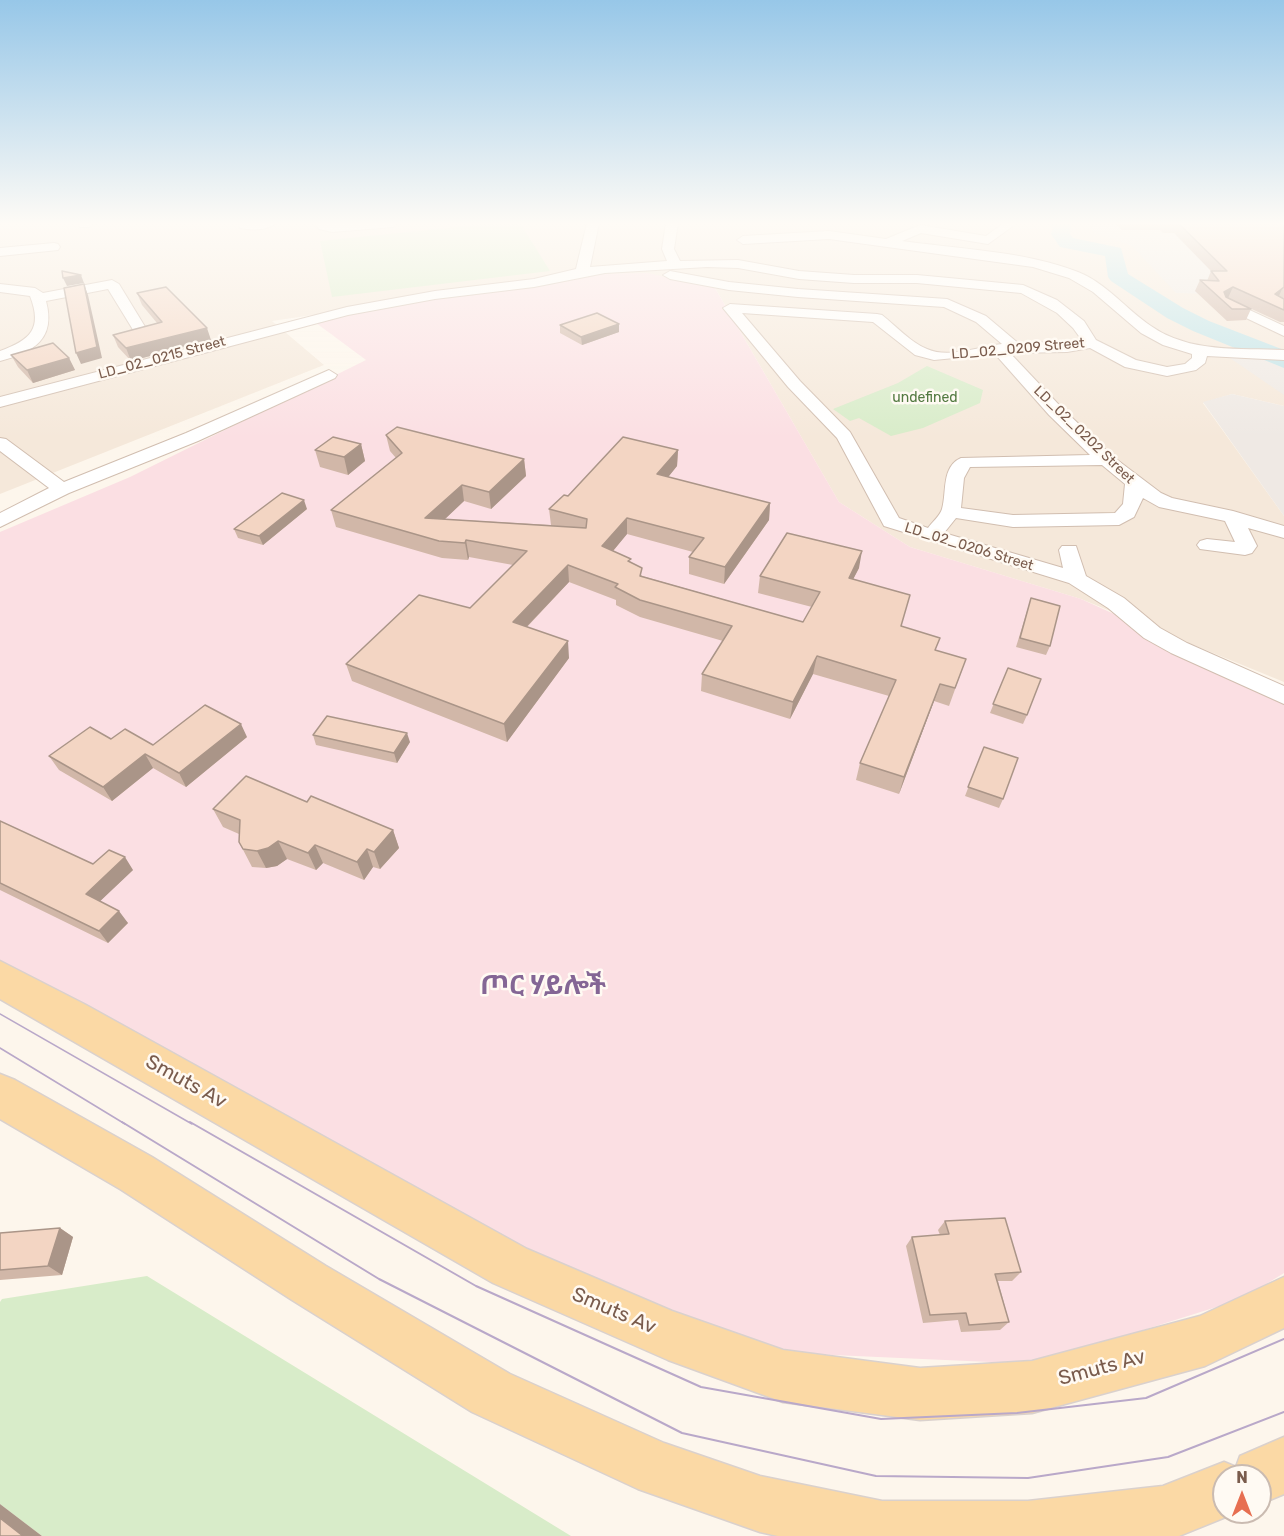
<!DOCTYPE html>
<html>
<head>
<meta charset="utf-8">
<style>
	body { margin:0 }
	#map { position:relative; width:1284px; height:1536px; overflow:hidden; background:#fdf6ec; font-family:Rubik,sans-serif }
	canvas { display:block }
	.north { position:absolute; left:1212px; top:1464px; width:60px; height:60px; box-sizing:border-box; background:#fffaf3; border:2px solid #cabbb1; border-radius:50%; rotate:0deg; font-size:16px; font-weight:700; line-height:24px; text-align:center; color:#7a5c4d }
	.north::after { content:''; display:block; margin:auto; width:21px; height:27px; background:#e76f51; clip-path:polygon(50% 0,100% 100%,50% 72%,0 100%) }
</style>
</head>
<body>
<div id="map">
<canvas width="1284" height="1536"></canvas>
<div class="north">N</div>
</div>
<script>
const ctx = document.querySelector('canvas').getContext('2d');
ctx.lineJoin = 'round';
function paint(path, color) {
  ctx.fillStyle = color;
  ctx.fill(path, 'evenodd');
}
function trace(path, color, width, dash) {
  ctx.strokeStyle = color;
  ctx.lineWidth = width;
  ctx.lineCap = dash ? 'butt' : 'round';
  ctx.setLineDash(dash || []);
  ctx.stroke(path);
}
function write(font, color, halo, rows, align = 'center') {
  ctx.font = font + ' Rubik,"Noto Sans Ethiopic",sans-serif';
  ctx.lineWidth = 5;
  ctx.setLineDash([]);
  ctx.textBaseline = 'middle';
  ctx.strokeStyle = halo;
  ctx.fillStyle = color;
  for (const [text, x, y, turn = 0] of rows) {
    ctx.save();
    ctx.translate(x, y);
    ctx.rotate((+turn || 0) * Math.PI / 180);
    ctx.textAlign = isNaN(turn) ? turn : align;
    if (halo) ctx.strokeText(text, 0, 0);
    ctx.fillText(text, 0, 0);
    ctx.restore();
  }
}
paint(new Path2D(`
	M0,223h1284v183l-52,-12 -29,9 81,113v166l-203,-83 -171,-52 -71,-45 -124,-214 -279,9 -164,24 52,44 -324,129z`), '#f5e8da');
paint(new Path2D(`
	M1087,223h197v73l-108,-3 -44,-47 -39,-14z
	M1221,352l63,3v40z
	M1232,394l52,12v110l-81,-114z`), '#efe9e4');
paint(new Path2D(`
	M647,273l68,15 124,214 71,45 171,52 203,92v582l-42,26 -207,65 -247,-11 -204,-74 -584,-312v-435l130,-55 236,-117 -54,-40 235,-45z`), '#fbdfe3');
paint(new Path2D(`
	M497,223h23l30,48 -218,26 -12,-56z
	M927,366l56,24 -3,13 -57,25 -32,8 -32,-18 -9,3 -17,-12 65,-26z
	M147,1276l424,260h-529l-42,-32v-202l2,-3z`), '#d8ecc9');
paint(new Path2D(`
	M1047,223h24l-1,11 3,4 48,10 7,26 55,34 26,13 75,29v18l-91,-37 -26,-13 -56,-37 -3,-4 -3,-21 -45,-9 -9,-13 2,-6z`), '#bfe3e8');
const minor = new Path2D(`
	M79,223h16l-6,4h-9z
	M239,223h37c-9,8 -25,7 -36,5z
	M315,223h84l-6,4 -61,5 -13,-3z
	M587,223h12l-9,44 77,-6 -5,-12 4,-26h12l-4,26 6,12 58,-1 61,11 55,4h63l106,10 34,15 27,21 12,19 40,20 31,7 18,-3 7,-6v-4l-29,-9 -22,-12 -48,-41 -24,-14 -36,-11 -204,-28 -86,5 -6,-4 6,-4 86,-5 57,8 34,-14 66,11 18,-13h13l-29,21 -67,-11 -19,8c56,8 123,10 176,31 28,11 48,37 73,54 38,27 89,22 133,24v10l-77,-4 -2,7 -9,7 -29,6 -42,-9 -35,-19 -23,4 -57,1 51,54 51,49 49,37 11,5 61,13 51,15v12l-36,-10 9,18 -5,7 -7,2 -45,-6 -3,-4 3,-4 7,-2 28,3 -10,-21 -66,-14 -16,-9 -9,19 -15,8 -106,2 -57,-9 -12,15 119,35 -4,-18 3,-4h14l10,30 38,22 36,30 27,15 97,43v18l-113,-51 -27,-15 -36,-30 -39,-25 -185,-57 -47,-88 -49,-51 -65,-79 7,-4 147,10 5,1c14,11 28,27 45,34 22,10 53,-3 75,-5l-26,-22 -32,-15 -146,-10 -69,-7 -59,-11 -7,-4 7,-4 59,11 69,7 149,10 39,17 32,27 49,-1 14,-3 -8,-11 -16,-15 -36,-20 -104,-10h-63l-55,-4 -61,-11 -31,-1 -102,6 -71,14 -99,12 -87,16 -348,92v-10l347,-90 88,-16 99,-12 42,-10zM742,313l131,9 42,33 19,5 61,-6 54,61 41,40 -129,3c-20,9 -14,34 -19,51 -2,7 -10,13 -14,19l-29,-10 -49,-86 -50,-51zM1102,465l23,19 -2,20 -8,9 -102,2 -52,-7 3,-30 6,-11z
	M54,243l4,1 2,3 -2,3 -58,6v-8z
	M112,280l7,4 28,46 -2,3h-10l-27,-44 -62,12c10,38 -12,51 -46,60v-10c30,-11 43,-22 30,-55l-30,-4v-8l35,4 8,5z
	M1228,300l56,26v10l-61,-29 -2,-3 2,-3z
	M329,370l8,5 -2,3 -137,63 -129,52 -69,34v-14l49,-25 -49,-37v-13l6,1 58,43 122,-49z`);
const primary = new Path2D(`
	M0,961l86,44 441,244 145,62 111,39 137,18 112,-7 168,-45 84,-39v51l-79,38 -173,47 -112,7 -137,-18 -115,-42 -175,-77 -493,-284z
	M0,1074l15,6 137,77 174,109 184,108 154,69 96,33 122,25h146l135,-15 61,-24 12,5 4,-11 44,-19v57l-24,10v-28h-36v36h14l-59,24h-401l-18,-4 -122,-43 -166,-77 -180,-112 -172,-111 -120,-70z`);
trace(minor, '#d1beb0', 2);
trace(primary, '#dad1cd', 3);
paint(minor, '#fff');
paint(primary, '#fbd9a5');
trace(new Path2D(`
	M0,1014l192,110
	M0,1048l125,76`), '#b9a8c9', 1.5);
trace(new Path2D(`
	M122,1122l257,157 303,154 194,43 152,2 140,-21 116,-45
	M190,1122l286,164 225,101 180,32 136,-6 129,-15 138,-59`), '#b9a8c9', 2);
paint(new Path2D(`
	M1115,223h169v99h-4l-48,-22 19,9 -5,11 -19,1 -32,-30 5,-11 7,1 4,-10 -37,-38h-11l-3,-3h-38z
	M137,293l74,47 -80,21 -13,-14 -5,-12 44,-12 -15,-18z
	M619,324v8l-37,13 -22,-12v-8z
	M11,355l58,3 6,12 -42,13 -15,-16z
	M386,435l138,24 2,17 -35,33 -27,-8 -19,18 106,6 -2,-16 19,-13 110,-46 -1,16 -9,11 102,26 -1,17 -45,64 -35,-10v-17l4,-5 -66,-18 -14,17 18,11 11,14 161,46 9,-15 -54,-14 2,-17 99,-8 -6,11 48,47 35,25 30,8 -17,47 -15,-5 -35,93 -43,-14 4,-17 29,-67 -76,-22 -23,45 -89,-28 1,-17 21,-33 -83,-24 -24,-12v-5l-47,-18 -42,45 42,31 -62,84 -155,-61 -6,-17 124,-56 43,-43 -44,-8 -1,3 -26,-2 -106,-31 -5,-17 65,-52 -6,-7z
	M361,444l4,17 -17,14 -28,-8 -5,-17z
	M307,509l-44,36 -25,-7 -4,-9z
	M1031,598l19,48 -4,9 -30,-8z
	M1008,668l19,47 -4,9 -33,-11z
	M313,735l97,7 -13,21 -81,-18z
	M247,737l-61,50 -33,-19 -41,33 -53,-31 -10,-14 62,-17 42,6z
	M984,747l19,52 -4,9 -34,-12z
	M307,802l86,28 6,18 -19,21 -7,-2 -9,13 -41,-17 -7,7 -29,-11 -10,7 -11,2 -14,-1 -13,-25v-8l-16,-7 -10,-18z
	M0,821l93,43 40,6 -33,31 28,22 -20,20 -108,-53z
	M945,1221l76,51 -9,9h-14l11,41 -9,8 -39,2 -3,-12 -35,3 -17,-77 6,-9 28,-2 -2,-5z
	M60,1228l13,9 -11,38 -62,5v-47z`), '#d1b7a8');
paint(new Path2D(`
	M81,275l3,8 -17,3 -4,-8z
	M84,284l4,11 14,63 -21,6 -5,-11z
	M1233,287l-5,11 -6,3 2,-9z
	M1283,287l-5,11 -8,7 5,-11z
	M619,324v8l-37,13 -1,-8z
	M207,328l4,12 -80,21 -5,-13z
	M69,358l6,12 -42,13 -6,-13z
	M361,444l4,17 -17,14 -4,-18z
	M678,450l-1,16 -20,25v-17z
	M524,459l2,17 -35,33 -2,-17z
	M462,485l2,16 -36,34 -3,-17z
	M304,500l3,9 -44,36 -4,-9z
	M770,503l-1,17 -45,64 1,-17z
	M627,518v16l-24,29 -1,-17z
	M466,540l3,17 -1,3 -3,-17z
	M862,551l-3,17 -14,27 4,-17z
	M568,565l1,17 -54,57 -2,-17z
	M568,641l1,17 -62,84 -3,-18z
	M817,656l-4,18 -23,45 3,-17z
	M940,684l-6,17 -35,93 5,-17z
	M241,724l6,13 -61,50 -7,-14z
	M407,733l3,9 -13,21 -3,-10z
	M145,754l8,14 -41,33 -9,-14z
	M393,830l6,18 -19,21 -6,-17z
	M278,841l9,18 -10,7 -11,2 -9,-17z
	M315,845l8,18 -7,7 -8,-17z
	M367,849l6,18 -9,13 -7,-18z
	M125,857l8,13 -38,36 -9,-12z
	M119,911l9,12 -20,20 -9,-12z
	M60,1228l13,9 -11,38 -14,-9z
	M0,1504l42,32h-19l-23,-18z`), '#aa9588');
const building = new Path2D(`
	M1166,223h118v64l-9,7 9,5v11l-51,-23 -9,5 2,5 25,12h-19l-32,-29 19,1 -8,-10h16l-49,-48z
	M62,271l19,4 -18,3z
	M84,284l13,63 -21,6 -12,-65z
	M166,287l41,41 -81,20 -13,-13 49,-13 -25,-29z
	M597,313l22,11 -38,13 -21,-12z
	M53,343l16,15 -42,12 -16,-15z
	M397,427l127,32 -35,33 -27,-7 -37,33 161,10 1,-9 -38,-10 15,-14 4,1 55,-59 55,13 -21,24 113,29 -45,64 -36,-10 15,-19 -77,-20 -25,28 29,13 -3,2 14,7 -2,8 163,46 17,-30 -60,-16 27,-43 75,18 -13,27 61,17 -9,31 39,12 -5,12 31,9 -11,29 -15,-4 -36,93 -44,-14 36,-83 -79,-24 -24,46 -91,-28 30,-48 -92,-26 -25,-13 3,-3 -50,-19 -55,57 55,19 -64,83 -158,-60 73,-69 51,13 57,-57 -61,-11 -1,3 -26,-2 -108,-31 71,-57 -16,-18z
	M333,437l28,7 -17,13 -29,-7z
	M282,493l22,7 -45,36 -25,-7z
	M1031,598l29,8 -10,40 -30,-8z
	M1008,668l33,11 -14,36 -34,-11z
	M205,705l36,19 -62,49 -34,-19 -42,33 -54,-31 41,-29 21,12 14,-10 28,16z
	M327,716l80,17 -13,20 -81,-18z
	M984,747l34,11 -15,41 -35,-12z
	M246,776l61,26 4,-6 82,34 -19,22 -7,-3 -10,13 -42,-17 -7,8 -30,-12 -10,7 -11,3 -14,-2 -4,-7 1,-22 -27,-11z
	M0,821l93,43 16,-14 16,7 -39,37 33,17 -20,20 -99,-48z
	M1005,1218l16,54 -26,2 14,48 -40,3 -3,-12 -36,2 -18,-78 37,-3 -4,-13z
	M60,1228l-12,38 -48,4v-37z
	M0,1518l23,18h-23z`);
paint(building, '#f3d5c3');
trace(building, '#aa9588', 1.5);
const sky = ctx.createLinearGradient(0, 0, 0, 438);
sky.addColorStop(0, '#97c7e8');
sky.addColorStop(0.51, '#fefbf6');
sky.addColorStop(1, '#fefbf600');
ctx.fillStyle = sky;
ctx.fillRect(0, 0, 1284, 438);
write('14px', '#7a5c4d', '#fffaf3', [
	["LD_02_0209 Street",1018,349,-5],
	["LD_02_0215 Street",162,358,-15],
	["LD_02_0202 Street",1084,435,44],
	["LD_02_0206 Street",969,547,17]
]);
write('14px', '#537a41', '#fffaf3', [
	["undefined",925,398]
]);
write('20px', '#7a5c4d', '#fffaf3', [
	["Smuts Av",186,1082,29],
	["Smuts Av",614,1311,23],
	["Smuts Av",1102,1368,-15]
]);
write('bold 27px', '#846695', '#fffaf3', [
	["ጦር ሃይሎች",543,986]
]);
</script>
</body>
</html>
